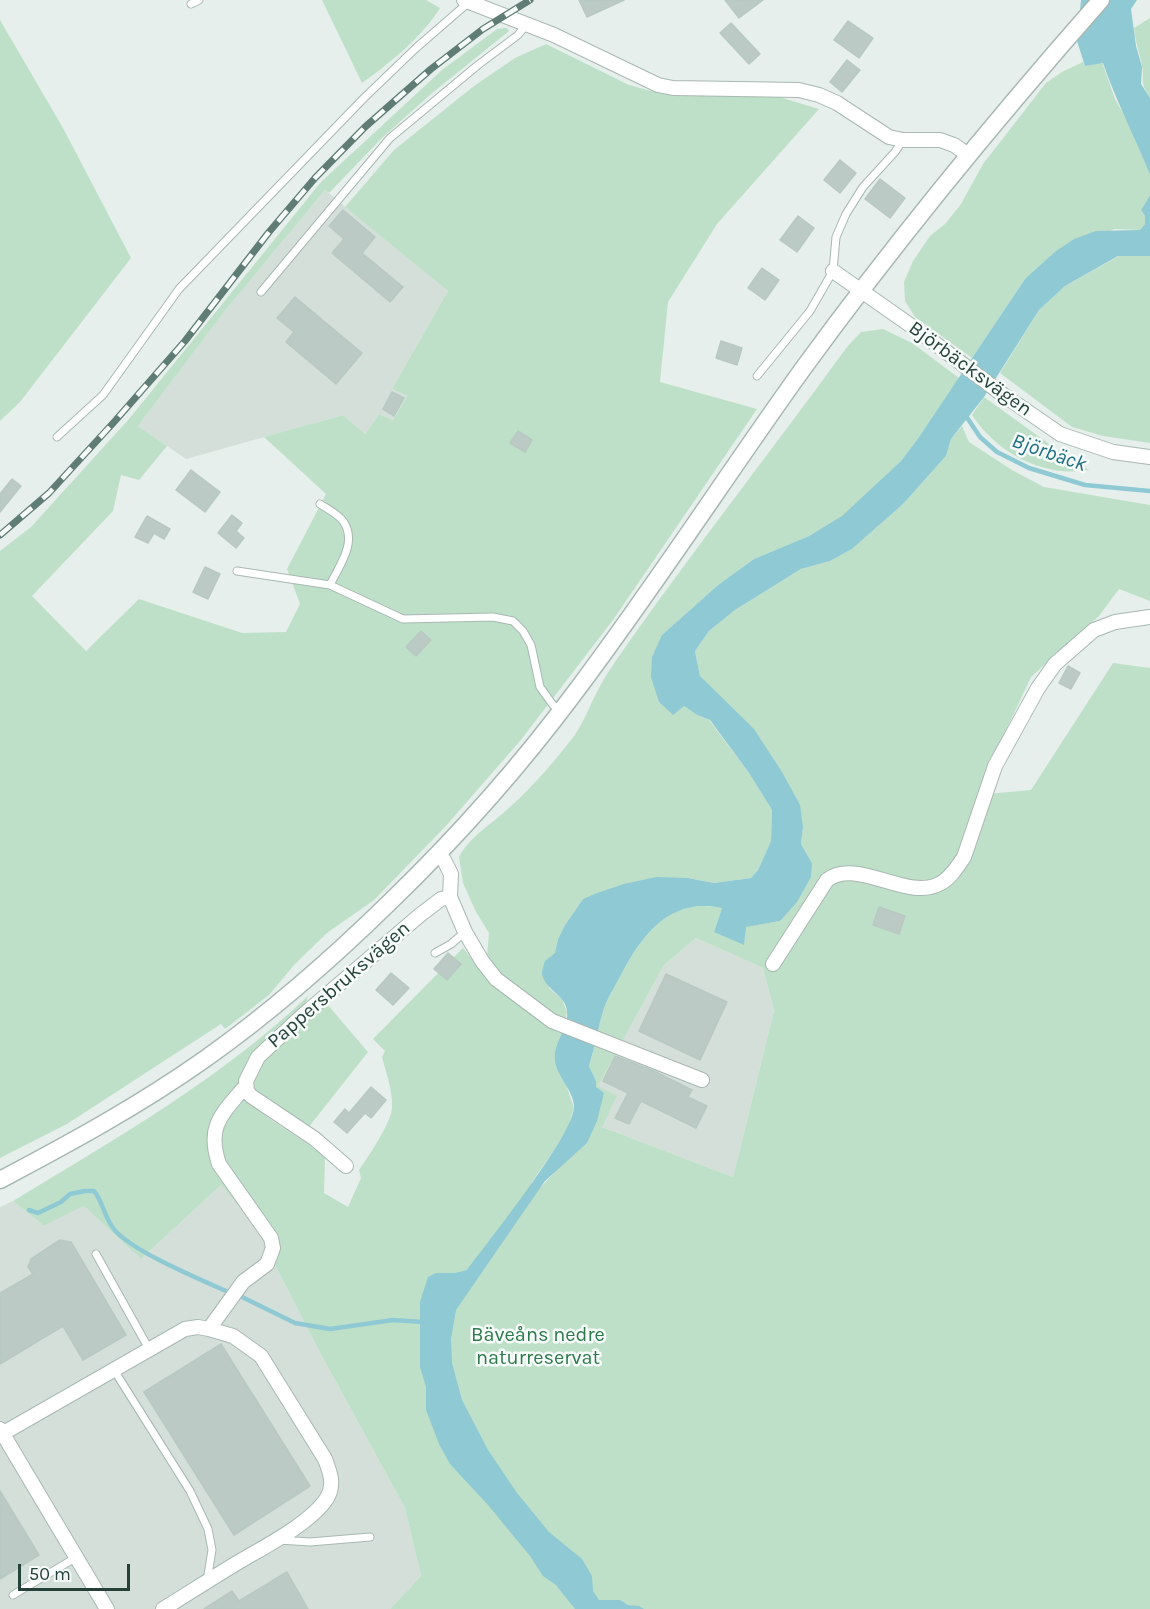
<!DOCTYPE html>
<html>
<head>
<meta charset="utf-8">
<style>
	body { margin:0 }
	#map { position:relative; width:1150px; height:1609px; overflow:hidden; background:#e6efeb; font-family:Karla,sans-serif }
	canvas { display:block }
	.scale { position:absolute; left:18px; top:1564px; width:112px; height:27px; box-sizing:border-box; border:3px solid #24423a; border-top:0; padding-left:8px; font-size:18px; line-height:21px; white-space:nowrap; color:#24423a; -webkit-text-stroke:4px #f7fbf9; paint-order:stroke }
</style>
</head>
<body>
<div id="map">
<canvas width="1150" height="1609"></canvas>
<div class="scale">50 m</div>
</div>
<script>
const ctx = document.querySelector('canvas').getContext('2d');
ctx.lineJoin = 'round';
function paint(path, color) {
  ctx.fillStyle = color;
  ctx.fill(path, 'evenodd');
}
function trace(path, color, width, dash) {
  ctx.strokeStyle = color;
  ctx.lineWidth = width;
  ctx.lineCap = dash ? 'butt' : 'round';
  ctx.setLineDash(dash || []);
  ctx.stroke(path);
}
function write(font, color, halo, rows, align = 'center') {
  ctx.font = font + ' Karla,sans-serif';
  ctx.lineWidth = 5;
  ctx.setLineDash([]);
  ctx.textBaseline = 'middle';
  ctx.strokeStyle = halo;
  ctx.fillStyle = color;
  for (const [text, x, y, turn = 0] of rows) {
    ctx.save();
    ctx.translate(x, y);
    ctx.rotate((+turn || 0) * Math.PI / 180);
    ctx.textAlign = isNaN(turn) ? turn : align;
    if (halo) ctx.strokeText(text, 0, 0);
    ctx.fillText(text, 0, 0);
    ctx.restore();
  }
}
paint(new Path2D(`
	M325,190l123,101 -56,98 15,7 -14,24 -14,-6 -14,20 -22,-19 -157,44 -48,-33 86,-114z
	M696,938l67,30 11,43 -41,166 -131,-50 -4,-41 66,-121z
	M221,1185l34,41 63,123 87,159 16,68 -31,33h-390v-402l13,-6 31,25 40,-20 57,53z`), '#d4dfda');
paint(new Path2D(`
	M322,0h104l14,8c-17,28 -51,56 -78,75z
	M1150,18v80c-11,-18 -5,-14 -8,-32 -2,-12 -7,-25 -8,-38z
	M0,20l63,108 68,130 -111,144 -20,19z
	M507,28l2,3 -78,63 -49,44 -53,55 -4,-3 -101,122 -86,114 29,20 -28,34 -18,-5 -8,36 -81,85 54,55 53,-52 103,34 44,-1 14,-28 -13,-35 39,-75 -62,-57 79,-22 22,19 14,-20 14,6 14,-24 -15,-7 56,-98 -103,-84 49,-57 80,-64 41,-28 31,-14 83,41 33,9 117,3 40,12 -102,115 -49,78 -8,80 97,27 -144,211 -93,121 -75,86 -71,73 -47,33 -33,32 -25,30 -44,34 -4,-5 -154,100 -67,34v-607l31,-24 98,-108 192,-237 121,-112 55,-41z
	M1083,62l2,4 17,-4 13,37 15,26 20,50v20l-9,15 4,6v8l-5,6 -26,-1 -89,50 -53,79 -57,-41 -10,-16 -1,-19 9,-21 17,-25 15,-12 16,-20 22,-40 63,-81 16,-11z
	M1119,256h31v187l-47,-7 -31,-9 -72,-54 39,-63 26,-24z
	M883,329l29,14 47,35 -40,59 -18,24 -59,56 -33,19 -55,23 -36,26 -56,50 22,71 13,9 12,5 40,53 23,37 -1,31 -13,29 -7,8 -37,5 -26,-5 -105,21 -18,26 -7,14 -9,49 13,11 5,13 -4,17 4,58 7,21 -5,17 -15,25 -22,32 8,6 28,-30 19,-15 9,-62 -7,-15c6,-19 9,-39 15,-58 5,-13 13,-25 19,-37 22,-40 49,-74 99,-63l-8,24 66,-11 32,-58 -11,-19 2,-17 -82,-129 -21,-22 -5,-25 14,-20 26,-21 66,-41 29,-8 22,-12 51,-45 43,-48 5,-17 11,-13 7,16 43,28 32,17 106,18v96l-31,-12 -20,27 -68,61 -39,83 -5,34 44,-4 82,-127 37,5v941h-760l31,-33 -16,-68 -87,-159 -63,-123 -34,-41 -80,74 -57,-53 -40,20 -31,-25c102,-62 208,-122 295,-205l-4,12 -66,77c18,34 60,47 87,73l-1,35 24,14 13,-29 -2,-8c9,-13 32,-47 33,-62 1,-17 -6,-35 -10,-51l3,-6 -12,-12 90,-91 14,17 10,-9 2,-23 -13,-21 -13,-29 -4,-26c12,-22 33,-33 51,-50 23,-21 45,-46 64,-71 11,-16 14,-27 23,-44 9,-18 22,-36 34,-53 70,-99 145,-194 216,-292l14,-15zM696,938l67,30 11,43 -41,166 -131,-50 15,-31 -19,-10 66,-121z
	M984,397l79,57 26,16c-46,8 -92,-17 -117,-55z
	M327,1004l41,48 -60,76 -44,-26 -11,-14c2,-13 7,-23 15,-33z`), '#bfe0c8');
paint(new Path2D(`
	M1081,0h56l-6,9 5,37 6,21 -1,17 9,14v77c-15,-38 -34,-74 -47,-112l-18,3 -8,-25z
	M1150,195v61h-32l-53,30 -26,24 -55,87 -33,42 -5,17 -43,48 -51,45 -22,12 -29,8 -66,41 -26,21 -14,20 5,25 54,53 28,43 18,33 3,22 -2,17 11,19 -1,14 -14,25 -17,19 -34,6 -2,18 -30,-13 8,-24c-50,-11 -78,24 -99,63 -6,12 -14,24 -19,37 -6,19 -9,39 -15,58l7,15v6l8,6 -7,28 -10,22 -42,38 -25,36 -64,93 -5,29 1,24 10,37 26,50 29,43 32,39 33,27 10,17 1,15 6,9h21l8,5 11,1 5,3h-69l-19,-24 -13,-9 -13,-20 -42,-51 -38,-41 -11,-20 -13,-34v-23l-6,-20v-65l8,-25 8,-4h19l12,-3c19,-26 109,-138 107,-164 -1,-17 -18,-30 -19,-46 -2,-17 14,-32 12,-49 -1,-16 -22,-21 -25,-37 0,-4 2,-10 3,-13l10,-8 3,-14 7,-14 18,-26 14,-6 27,-9 32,-7 32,1 26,5 37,-5 7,-8 13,-29 1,-31 -23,-37 -39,-53 -13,-5 -13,-9 -11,9 -14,-13 -8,-25 1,-20 10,-22 56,-50 36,-26 55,-23 33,-20 59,-55 18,-24 106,-158 31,-28 18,-12 22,-8 44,-1 5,-6v-8l-4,-6z`), '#8ec9d4');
trace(new Path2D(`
	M966,416l14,21 17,15 32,16 56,17 65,6
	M29,1210l9,3 23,-11 9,-8 15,-3h9c9,11 10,25 19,37 16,22 86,51 113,63
	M238,1295l57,28 35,6 63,-9 30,2`), '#8ec9d4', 4.5);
const building = new Path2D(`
	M579,0h45l-37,17z
	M725,0h38l-24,18z
	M848,21l25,17 -14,20 -25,-18z
	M731,23l29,31 -11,10 -29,-31z
	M847,60l13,10 -18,22 -12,-10z
	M840,160l16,13 -16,20 -16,-13z
	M880,179l25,19 -15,20 -25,-19z
	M343,210l32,27 -13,16 41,34 -13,15 -58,-49 12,-14 -15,-13z
	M798,216l16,12 -17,24 -17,-12z
	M762,268l17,12 -14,20 -17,-12z
	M295,297l67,56 -26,31 -50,-42 8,-10 -17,-14z
	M721,341l21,7 -5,17 -21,-7z
	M392,392l12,6 -10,18 -11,-7z
	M518,431l14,9 -7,12 -15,-9z
	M191,470l29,22 -15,20 -29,-22z
	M12,479l9,7 -21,26v-18z
	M232,515l10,8 -6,8 8,7 -8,10 -18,-15z
	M147,516l23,13 -6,10 -10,-6 -6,10 -13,-6z
	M205,567l15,7 -12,25 -15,-7z
	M421,631l10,9 -15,16 -10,-9z
	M1068,666l12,7 -9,16 -12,-6z
	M879,907l26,9 -6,18 -26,-9z
	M448,953l13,11 -14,16 -13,-11z
	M391,973l18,15 -16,17 -17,-15z
	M666,974l61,28 -27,58 -61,-29z
	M615,1056l39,15 38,19 -4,7 19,9 -11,22 -55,-27 -12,23 -14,-6 13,-25 -25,-12z
	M371,1087l15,13 -15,18 -6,-5 -18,20 -13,-11 11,-13 4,4z
	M60,1240l11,2 55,93 -43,25 -20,-34 -63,38v-71l33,-19 -5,-7 3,-8z
	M221,1344l89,142 -76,49 -90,-143z
	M0,1491l39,64 -39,24z
	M287,1572l21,37h-104l28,-18 7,10z`);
paint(building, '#bbcac4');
trace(building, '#b8c9c2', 1.5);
const service = new Path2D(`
	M191,4l8,-4
	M261,292l129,-154 88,-73 40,-30 8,-10
	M757,376l53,-65 23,-40 3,-34 10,-23 17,-27 32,-35 8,-12
	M57,437l46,-42 76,-106 185,-191 52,-50 53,-46
	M320,504c8,5 18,10 23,17 15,21 -4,45 -13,64
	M237,571l93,14 73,34 90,-2 20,4 10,10 8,14 9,42 13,18 8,5
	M435,953l16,-9 14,-12
	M96,1254l53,95
	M114,1370l76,121 18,38 4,21 -5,31
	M279,1540l31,2 60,-5
	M13,1595l62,-37`);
const minor = new Path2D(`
	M464,0l90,35 104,50 15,3 126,2 20,5 18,8 52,34 14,3h37l14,5 13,9
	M833,271l87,61 82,62 58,40 53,18 37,5
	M437,854l7,6 7,14 -1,23 15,35 17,29 14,18 56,42 150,59
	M773,964l54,-84c30,-23 79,21 112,4 11,-5 19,-18 25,-27l31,-91 43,-78 17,-24 39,-34 21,-8 35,-5
	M346,1166l-31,-27 -64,-43 -4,-5 -1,-10 12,-24 44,-41 118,-101 21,-16 9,-2
	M209,1329l34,-47 24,-18 6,-16 -2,-10 -52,-74c-12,-36 1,-48 23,-74l4,-2
	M0,1429l107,180
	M0,1435l185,-106 13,-2 11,2 24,7 28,20 64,103c5,13 10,26 2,39 -15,24 -61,48 -85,62 -27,16 -53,33 -79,49`);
const tertiary = new Path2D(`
	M0,1180c70,-37 140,-75 205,-121 65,-46 130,-103 187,-159 66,-64 129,-135 184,-209 79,-105 150,-215 226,-321 94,-129 194,-251 299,-370`);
trace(service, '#a8b8b2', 9);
trace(minor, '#a8b8b2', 16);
trace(tertiary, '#a8b8b2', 19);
trace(service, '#fff', 7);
trace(minor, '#fff', 14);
trace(tertiary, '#fff', 16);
const rail = new Path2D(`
	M0,535l49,-42 66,-72 70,-80 84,-109 46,-54 50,-51 66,-58 52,-40 47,-29`);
trace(rail, '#5f7d75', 7);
trace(rail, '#f7fbf9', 4.5, [14]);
write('20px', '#24423a', '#f7fbf9', [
	["Björbäcksvägen",970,369,36],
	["Pappersbruksvägen",339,985,-41]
]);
write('20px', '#2d7a4b', '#f7fbf9', [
	["Bäveåns nedre",538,1335],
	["naturreservat",538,1358]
]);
write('italic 21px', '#1c6f80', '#f7fbf9', [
	["Björbäck",1049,453,19]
]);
</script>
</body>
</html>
